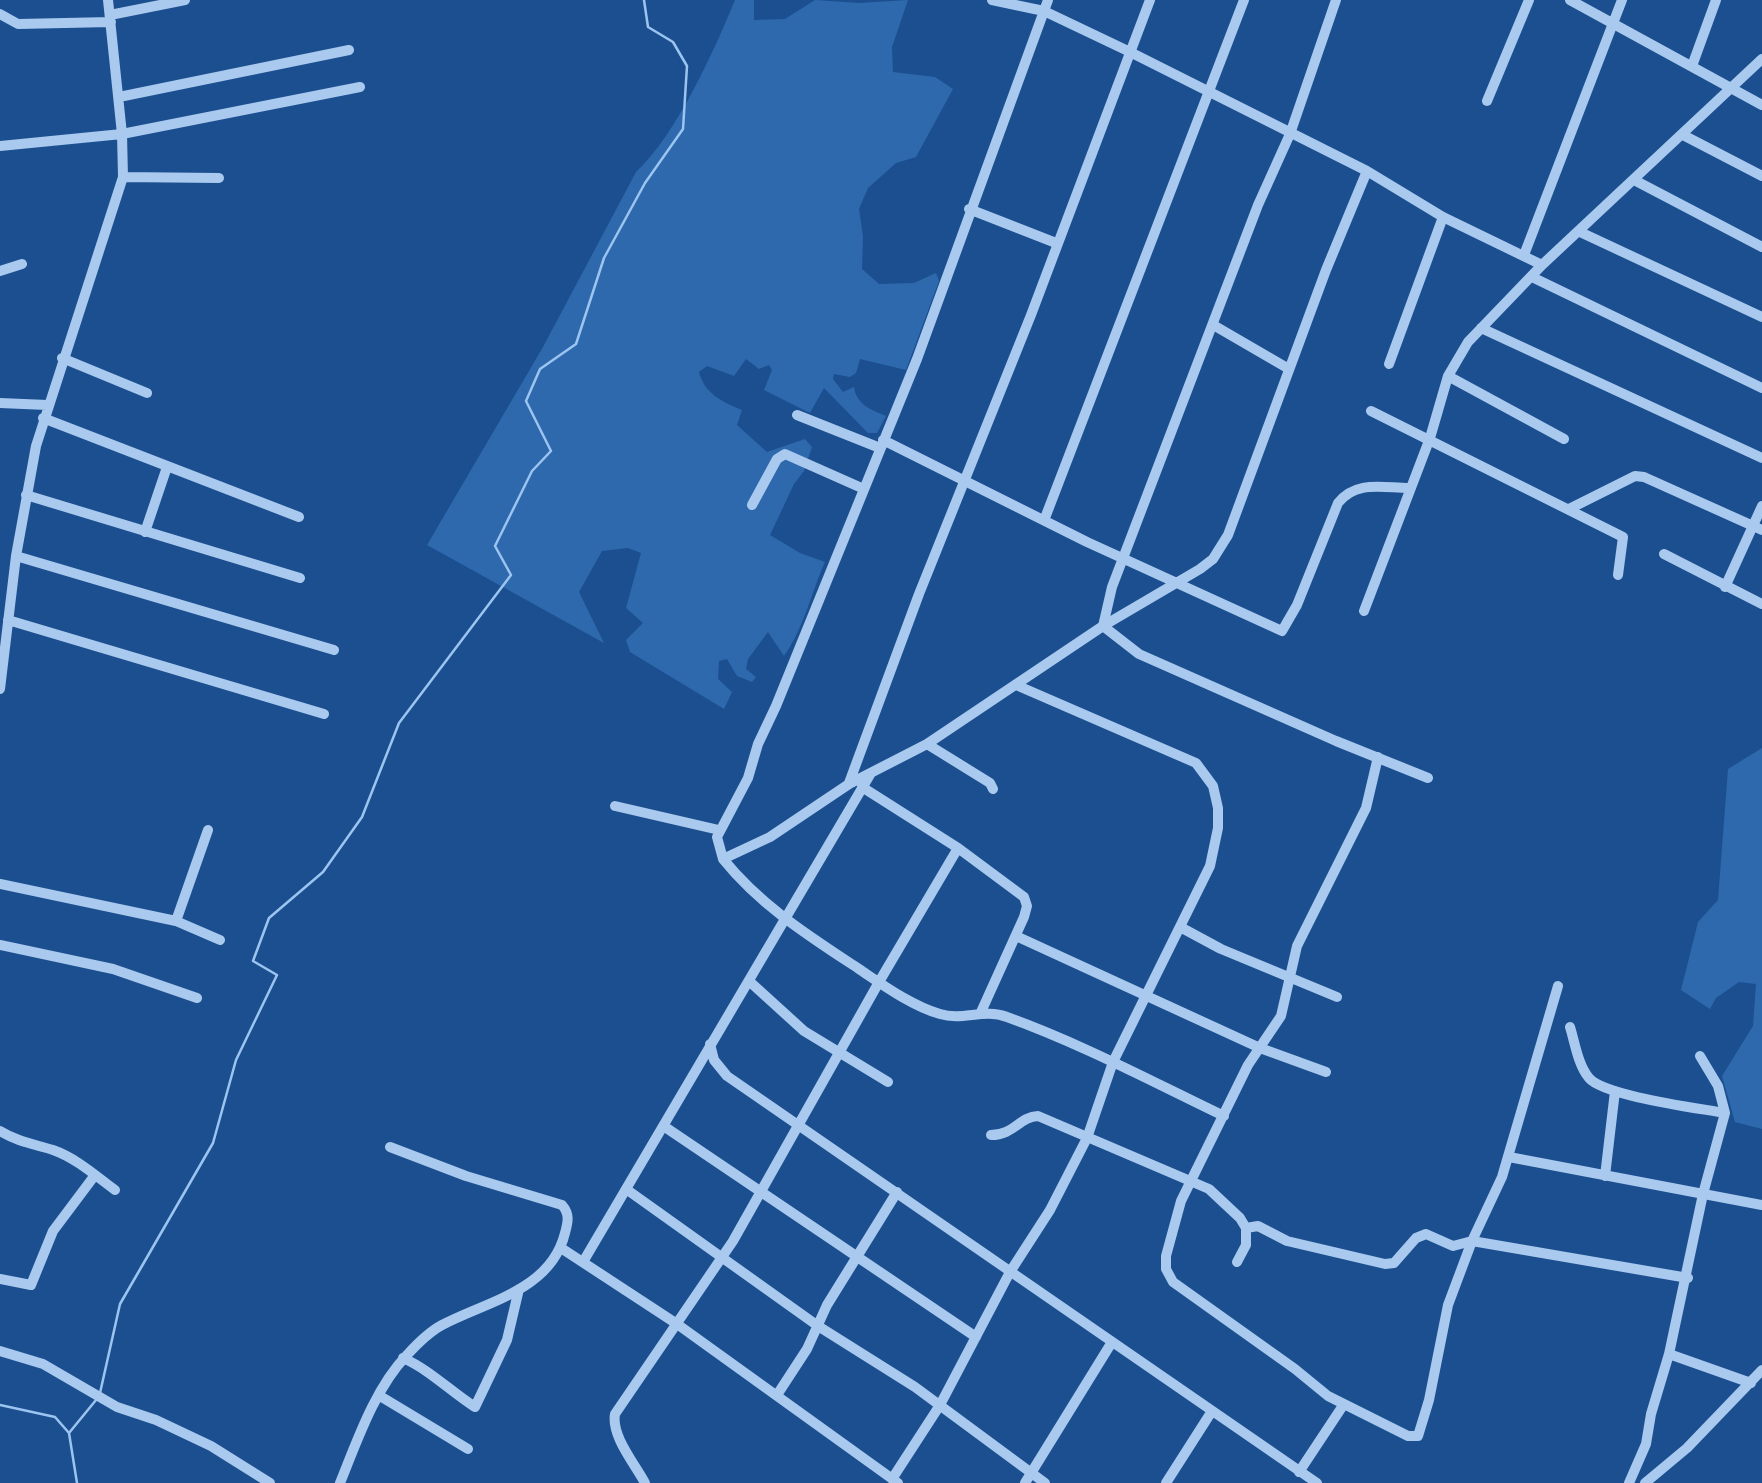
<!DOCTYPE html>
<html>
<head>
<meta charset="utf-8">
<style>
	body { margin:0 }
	canvas { display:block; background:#1b4f8f }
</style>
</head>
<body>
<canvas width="1762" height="1483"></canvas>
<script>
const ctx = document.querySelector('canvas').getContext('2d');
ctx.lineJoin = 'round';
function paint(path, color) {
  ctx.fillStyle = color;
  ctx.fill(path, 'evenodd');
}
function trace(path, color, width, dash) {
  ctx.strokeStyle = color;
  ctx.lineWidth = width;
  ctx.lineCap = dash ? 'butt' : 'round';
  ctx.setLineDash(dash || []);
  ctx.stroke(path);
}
paint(new Path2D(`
	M735,0h19v20l31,-1 30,-19 44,3 49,-3 -16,47 1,25 42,5 18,12 -37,68 -20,6 -28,25 -9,21 4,27 -1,33 17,15 35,-1 22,-10 3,8 -33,89 -46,-11 -4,14 -6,4 -16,-3 -1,5 10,13 11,-5c2,17 17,23 32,29l-9,17h-9l-44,-45 -14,25 -46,-23 8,-20 -3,-5 -10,4 -13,-10 -12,17 -27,-10 -8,6c5,21 23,30 43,38l-5,15 30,27 38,-13 7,8 -8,24 -10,13 -24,51 30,18 25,9c-14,31 -21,66 -41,94l-16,-24 -20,27 -2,10 10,8 -4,5 -15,-6 -10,-17 -8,2 -1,18 14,13 -8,17 -94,-57 -4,-12 17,-17 -17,-15 15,-55 -13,-5 -26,3 -23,41 25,51 -177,-98 116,-198 93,-175c40,-37 78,-121 99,-172z
	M1762,748v381l-27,-7 -13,-46 31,-50 3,-42 -17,-2 -23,16 -6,11 -29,-19 17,-68 20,-22 10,-131z`), '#2e69ad');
trace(new Path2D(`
	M100,1393l20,-89 93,-161 23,-83 41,-85 -24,-14 16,-43 54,-46 39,-55 37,-94 112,-148 -16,-29 37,-75 19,-20 -25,-50 14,-32 36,-25 28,-86 41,-75 38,-54 4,-63 -14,-24 -25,-15 -4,-27
	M0,1405l55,12 14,16 8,50
	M69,1433l27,-33`), '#9cc4f0', 2.5);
trace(new Path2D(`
	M992,0l52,11 84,40 239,120 76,46 99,48
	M1048,0l-131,359 -141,347 -18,38 -10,34 -31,59 6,22 47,-22 79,-53 78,-40 176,-118 97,-57 13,-10 15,-24 98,-265 41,-99
	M1336,0l-46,134 -32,71 -146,382 -9,39 36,28 197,87 92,37
	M1570,0l192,105
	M0,14l18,10 93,-2
	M110,15l75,-15
	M1692,66l24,-66
	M119,97l230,-47
	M1487,101l42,-101
	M1683,135l79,41
	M0,146l122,-12 238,-47
	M123,177l96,1
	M1636,181l126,66
	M969,209l87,34
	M1580,232l182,85
	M1524,255l98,-255
	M0,271l22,-7
	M1534,278l228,110
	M1215,326l74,43
	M1481,328l281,130
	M62,358l85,35
	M1389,364l54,-147
	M1448,376l116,63
	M0,403l47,2
	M1371,411l252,126 -5,38
	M797,415l83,33
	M43,418l256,99
	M883,440l204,102 195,89 15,-26 41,-102c18,-23 45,-15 71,-15
	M26,495l274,83
	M752,505l25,-46 8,-5 79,35
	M1569,509l66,-33 9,1 118,53
	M1045,518l199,-518
	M145,532l22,-65
	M1664,554l98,50
	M16,556l318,94
	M1725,587l37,-81
	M1364,611l66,-173 18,-62 20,-34 74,-77 220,-206
	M8,620l316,94
	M0,689l16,-133 20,-110 87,-269 -1,-43 -14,-134
	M927,744l63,39 3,6
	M849,783l70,-189 112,-279 119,-315
	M862,787l96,61 66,49 3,9 -3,11 -43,95
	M615,806l104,24
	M723,859c38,47 86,77 136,110 24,16 53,37 81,45 23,7 44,-6 67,3 75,27 146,65 217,99
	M0,884l176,37 44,19
	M176,921l32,-91
	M1182,928l39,21 116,48
	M1016,936l244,112 66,24
	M0,945l113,24 84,29
	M749,981l55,50 84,51
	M1570,1027c5,16 8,38 19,51 15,18 109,30 136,35
	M710,1044l4,16 13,16 590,407
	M665,1127l311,210
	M0,1131c18,11 34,13 53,19 23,8 43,26 62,40
	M991,1135c23,0 28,-18 47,-19l171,73 31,29 6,10v17l-9,17
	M1509,1157l253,48
	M1605,1176l10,-85
	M626,1189l192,137 97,61 130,96
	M1246,1228l12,-2 29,15 98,23 9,-1 22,-25 10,-4 27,12 19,-5 216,37
	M561,1248l116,76 221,159
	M583,1262l288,-489
	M0,1279l31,6 22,-54 42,-56
	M0,1351l43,13 74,43 39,13 55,26 59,37
	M1669,1354l82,29
	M403,1358c27,12 47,33 72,49l32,-67 12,-51
	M777,1395l30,-46 20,-44 70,-113
	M380,1396l88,53
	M1344,1404l64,32h10l11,-36 19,-95 24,-64 30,-64 56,-191
	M1299,1472l45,-68 -16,-8 -33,-27 -122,-87 -7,-13v-13l15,-55 67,-136 33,-49 16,-70 69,-138 12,-51
	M892,1479l48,-74 70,-133 40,-62 37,-72 26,-76 97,-196 8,-38v-20l-5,-22 -17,-23 -180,-78
	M340,1483c17,-42 35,-95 67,-128 10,-11 22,-23 35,-30 46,-24 109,-35 123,-92 3,-11 5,-19 -3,-28l-96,-29 -76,-29
	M645,1483c-10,-19 -34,-47 -30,-69l118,-173 146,-259 79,-134
	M1025,1483l87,-141
	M1166,1483l46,-72
	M1629,1483l17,-39 5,-30 18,-60 34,-160 22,-81 -7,-27 -18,-30
	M1645,1483l42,-35 75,-78`), '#a9c9ee', 10);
</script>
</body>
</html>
